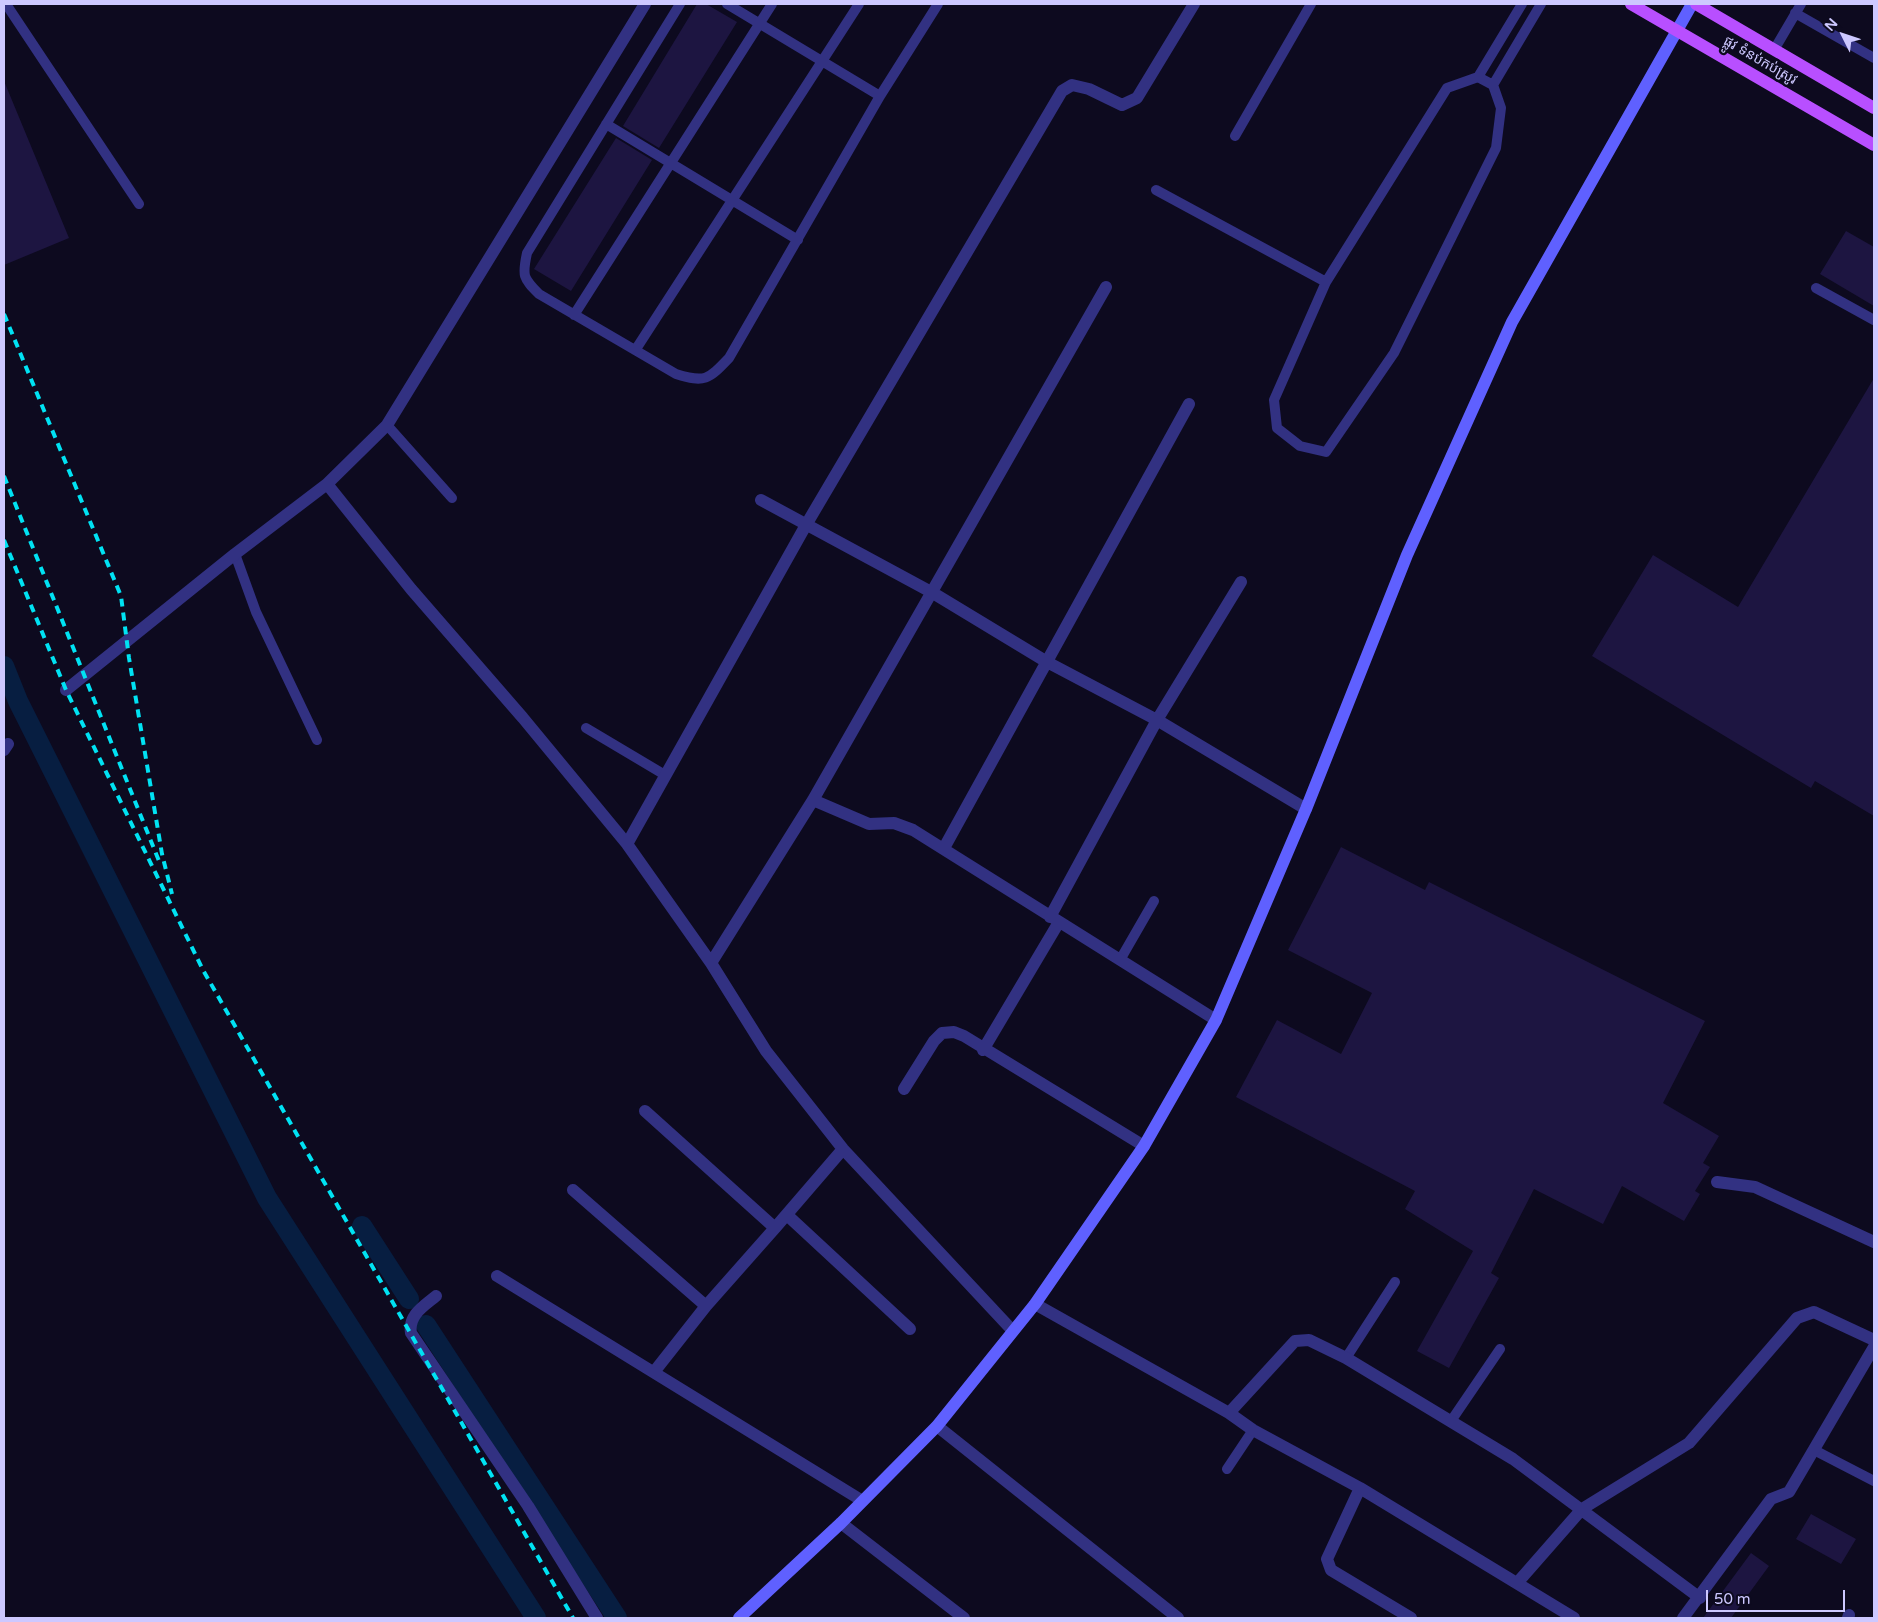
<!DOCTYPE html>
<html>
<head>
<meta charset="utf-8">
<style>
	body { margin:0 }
	#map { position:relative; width:1878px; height:1622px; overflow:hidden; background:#0d0a1f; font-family:"Varela Round",sans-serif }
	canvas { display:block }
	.frame { position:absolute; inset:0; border:5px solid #cdc8ff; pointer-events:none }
	.north { position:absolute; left:1818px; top:10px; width:50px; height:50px; -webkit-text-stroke:4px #0d0a1f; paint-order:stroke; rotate:311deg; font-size:14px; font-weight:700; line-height:20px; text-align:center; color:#cdc8ff }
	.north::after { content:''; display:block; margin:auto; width:18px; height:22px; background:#cdc8ff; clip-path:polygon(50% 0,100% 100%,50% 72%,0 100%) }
	.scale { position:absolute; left:1706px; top:1590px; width:139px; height:22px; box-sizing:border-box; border:2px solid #cdc8ff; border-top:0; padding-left:6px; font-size:15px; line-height:18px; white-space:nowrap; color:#cdc8ff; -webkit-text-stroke:4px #0d0a1f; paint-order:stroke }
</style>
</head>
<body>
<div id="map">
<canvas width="1878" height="1622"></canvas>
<div class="frame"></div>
<div class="north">N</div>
<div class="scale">50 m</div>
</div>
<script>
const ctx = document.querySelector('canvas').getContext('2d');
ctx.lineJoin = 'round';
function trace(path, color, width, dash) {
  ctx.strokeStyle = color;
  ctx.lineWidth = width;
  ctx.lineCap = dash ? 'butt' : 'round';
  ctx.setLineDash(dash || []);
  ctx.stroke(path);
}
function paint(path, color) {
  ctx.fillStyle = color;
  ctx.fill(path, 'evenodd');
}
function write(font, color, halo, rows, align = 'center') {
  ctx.font = font + ' "Varela Round","Noto Sans Khmer",sans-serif';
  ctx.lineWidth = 5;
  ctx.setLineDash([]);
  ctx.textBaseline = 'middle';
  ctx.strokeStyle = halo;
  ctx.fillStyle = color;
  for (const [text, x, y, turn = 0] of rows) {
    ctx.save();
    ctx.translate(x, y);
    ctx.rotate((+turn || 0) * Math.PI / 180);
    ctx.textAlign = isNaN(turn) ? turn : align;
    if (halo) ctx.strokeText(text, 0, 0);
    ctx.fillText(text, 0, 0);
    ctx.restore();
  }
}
trace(new Path2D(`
	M4,666l14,35 249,497 269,420
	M362,1226l47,73
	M426,1325l191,293`), '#071e41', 20);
paint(new Path2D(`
	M697,4h9l31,18 -78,126 -36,-22z
	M4,81l65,157 -65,27z
	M616,138l36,22 -81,131 -37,-22z
	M1846,231l28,16v59l-54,-32z
	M1874,378v438l-59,-35 -4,7 -219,-132 61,-101 85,52z
	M1341,847l84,43 4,-8 276,139 -42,82 56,33 -16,27 7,4 -15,24 5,3 -16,27 -62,-35 -19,38 -69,-35 -43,84 8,5 -50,90 -32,-17 56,-100 -68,-42 10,-18 -179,-94 41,-77 64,34 31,-61 -84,-43z
	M1811,1514l45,25 -15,25 -45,-25z
	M1751,1553l18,13 -38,52h-28z`), '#1d1541');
trace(new Path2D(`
	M6,4l133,200
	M680,4l-153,249c-5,23 -4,25 12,41l137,80c29,9 32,6 53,-16l151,-262 58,-92
	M727,4l153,92
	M1795,13l79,45
	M1774,50l27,-46
	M1478,77l15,8 8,23 -5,40 -102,205 -68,99 -26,-6 -23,-18 -3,-28 52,-118 121,-194 31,-11 44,-73
	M1493,85l48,-81
	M606,124l192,116
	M1235,136l76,-132
	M1156,190l170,92
	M1816,288l58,32
	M574,315l198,-311
	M636,349l223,-345
	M387,425l65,73
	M235,554l21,58 61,128
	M586,728l79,47
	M1120,960l34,-59
	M1346,1358l49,-76
	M1451,1421l49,-72
	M1814,1450l60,31
	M1227,1469l26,-39`), '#323182', 10);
trace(new Path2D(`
	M327,484l84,105 112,129 104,126 84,119 55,88 77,98 169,181
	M761,500l172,93 114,69 110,58 149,89
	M66,690l169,-136 92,-70 60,-59 258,-421
	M4,750l4,-6
	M813,800l56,24 25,-1 19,7 303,190
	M627,844l179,-319 256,-434 10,-6 17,4 33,16 15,-7 57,-94
	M944,848l245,-444
	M1050,917l107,-197 84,-138
	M711,963l102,-163 293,-513
	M983,1050l76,-128
	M904,1089l30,-48 8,-8 12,-1 10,4 180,110
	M645,1111l130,117 68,-79
	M1717,1182l38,5 119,55
	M573,1190l133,116
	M787,1215l123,114
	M497,1276l364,224
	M436,1296c-12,10 -28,19 -25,37l117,173 69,112
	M1035,1304l194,109 24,17 107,58 214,130
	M654,1372l52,-66 69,-78
	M1229,1413l66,-72 14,-1 37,18 167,101 187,139
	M937,1426l241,192
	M1360,1488l-33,71 4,11 80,48
	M841,1523l123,95
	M1518,1582l64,-73 107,-66 108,-125 17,-6 60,28
	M1683,1618l88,-119 18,-7 85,-145
	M1848,1618l1,-3`), '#323182', 12);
trace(new Path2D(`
	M739,1618l102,-95 96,-97 98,-122 109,-158 72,-126 90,-211 101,-254 105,-233 180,-318`), '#5f60ff', 12);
trace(new Path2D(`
	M1631,4l243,141
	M1696,4l178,104`), '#b84fff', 12);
trace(new Path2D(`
	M4,314l117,282 8,62 33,196 10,40
	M4,476l155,385
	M4,540l62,150 137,280 370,648`), '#00e2f3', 4, [8, 6]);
write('14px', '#cdc8ff', '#0d0a1f', [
	["ផ្លូវ ទំនប់កប់ស្រូវ",1760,61,30]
]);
</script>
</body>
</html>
